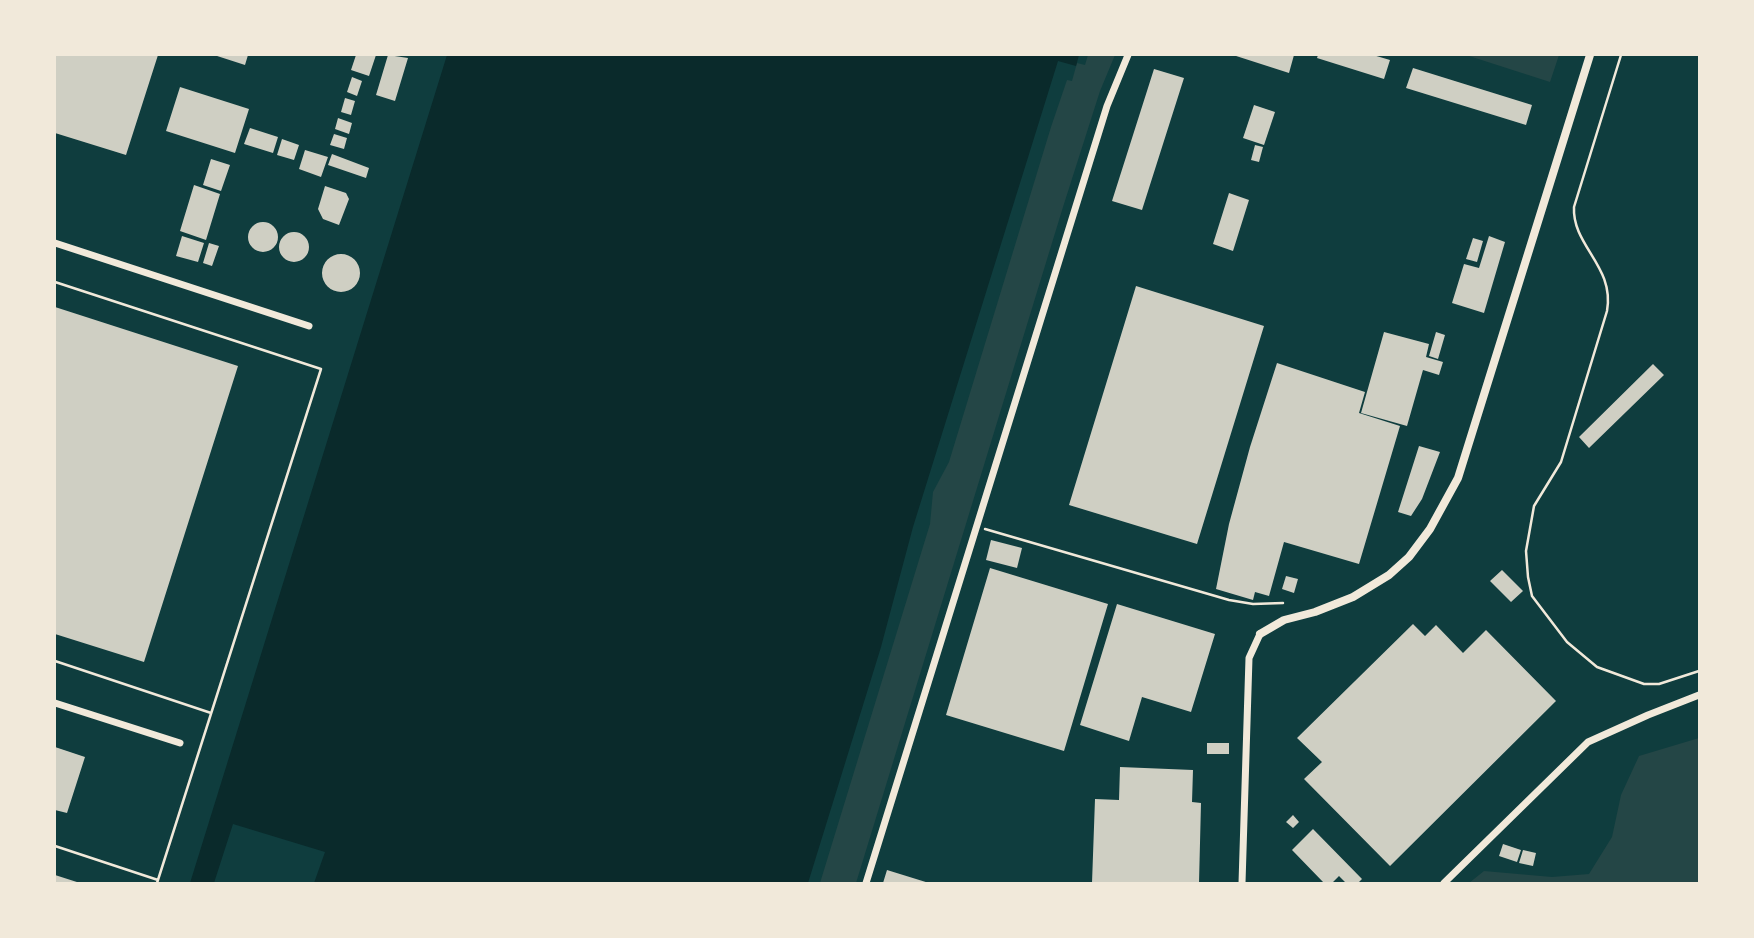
<!DOCTYPE html>
<html>
<head>
<meta charset="utf-8">
<style>
	body { margin:0 }
	#map { position:relative; width:1754px; height:938px; overflow:hidden; background:#0f3d3e; font-family:"PT Sans Narrow",sans-serif }
	canvas { display:block }
	.frame { position:absolute; inset:0; border:56px solid #f1e9da; pointer-events:none }
</style>
</head>
<body>
<div id="map">
<canvas width="1754" height="938"></canvas>
<div class="frame"></div>
</div>
<script>
const ctx = document.querySelector('canvas').getContext('2d');
ctx.lineJoin = 'round';
function paint(path, color) {
  ctx.fillStyle = color;
  ctx.fill(path, 'evenodd');
}
function trace(path, color, width, dash) {
  ctx.strokeStyle = color;
  ctx.lineWidth = width;
  ctx.lineCap = dash ? 'butt' : 'round';
  ctx.setLineDash(dash || []);
  ctx.stroke(path);
}
paint(new Path2D(`
	M1088,55h27l-15,36 -37,116 -207,676h-36l110,-359 3,-32 16,-30 102,-335 16,-47 5,1 5,-18 8,2z
	M1466,55h93l-9,27z
	M1699,738v145h-230l15,-12 68,6 37,-3 23,-37 9,-42 18,-39z`), '#244646');
paint(new Path2D(`
	M447,55h632l-3,11 -18,-5 -145,466 -32,120 -73,236h-494l11,-31 -92,-28 -19,59h-24z`), '#0a2a2b');
paint(new Path2D(`
	M55,55h103l-32,100 -71,-22z
	M214,55h34l-3,10z
	M356,55h20l-7,21 -18,-6z
	M388,55l20,3 -13,43 -19,-6z
	M1233,55h61l-5,18z
	M1318,55h55l17,5 -6,19 -67,-21z
	M1413,68l119,37 -6,20 -120,-37z
	M1154,69l30,9 -42,132 -30,-9z
	M352,77l10,4 -5,15 -10,-4z
	M180,87l69,22 -14,44 -69,-22z
	M345,98l10,3 -4,14 -10,-3z
	M1254,105l21,7 -11,33 -21,-7z
	M338,118l14,5 -3,11 -14,-5z
	M250,128l28,9 -5,16 -29,-9z
	M334,134l13,4 -3,11 -14,-4z
	M282,139l17,6 -5,15 -17,-5z
	M1255,145l8,2 -4,15 -8,-2z
	M305,150l23,7 -7,20 -22,-8z
	M332,154l37,14 -3,10 -38,-13z
	M211,159l19,6 -9,26 -18,-6z
	M194,185l26,9 -14,46 -26,-9z
	M325,186l21,7 3,6 -10,26 -16,-6 -5,-10z
	M1229,193l20,7 -16,51 -20,-7z
	M248 237a15 15 0 1 1 30 0a15 15 0 1 1-30 0Z
	M279 247a15 15 0 1 1 30 0a15 15 0 1 1-30 0Z
	M182,236l22,7 -6,19 -22,-6z
	M1489,236l16,6 -21,71 -32,-10 12,-39 15,4z
	M1473,238l10,3 -6,21 -11,-3z
	M209,243l10,3 -7,20 -9,-3z
	M322 273a19 19 0 1 1 38 0a19 19 0 1 1-38 0Z
	M1136,286l128,40 -67,218 -128,-39z
	M55,307l183,59 -94,296 -89,-28z
	M1384,332l45,12 -3,13 17,5 -4,13 -16,-5 -16,56 -46,-13z
	M1436,332l9,3 -7,24 -9,-3z
	M1277,363l88,29 -6,21 41,13 -41,138 -75,-22 -15,54 -14,-4 -2,8 -37,-11 13,-65 21,-77z
	M1653,364l11,11 -75,73 -10,-11z
	M1419,446l21,6 -18,47 -11,17 -13,-4z
	M991,540l31,8 -5,20 -31,-8z
	M990,568l118,36 -44,147 -118,-36z
	M1502,570l21,21 -12,11 -21,-21z
	M1286,576l12,3 -4,14 -12,-4z
	M1117,604l98,30 -24,78 -49,-15 -13,44 -49,-16z
	M1413,624l12,12 11,-11 27,28 23,-23 70,71 -166,165 -86,-87 18,-17 -25,-24z
	M1207,743h22v11h-22z
	M55,747l30,10 -18,56 -12,-3z
	M1120,767l73,3 -1,32 9,1 -2,80h-107l3,-84 24,1z
	M1293,815l6,7 -6,6 -7,-6z
	M1313,829l49,50 -4,4h-12l-7,-7 -7,7h-8l-32,-33z
	M1503,844l18,6 -4,12 -18,-6z
	M1523,850l13,3 -3,13 -14,-3z
	M887,870l42,13h-46z
	M55,875l25,8h-25z`), '#cfcfc3');
trace(new Path2D(`
	M1621,55l-47,152c-2,39 41,59 33,104l-46,151 -27,44 -8,45 2,26 4,19 35,46 30,25 47,17h15l40,-13
	M985,529l244,71 24,4 30,-1`), '#f1e9da', 2.5);
trace(new Path2D(`
	M55,282l266,87 -164,514
	M55,661l156,52
	M55,846l103,34`), '#f1e9da', 2.5);
trace(new Path2D(`
	M55,243l254,83
	M55,703l125,40
	M866,883l241,-777 21,-51
	M1242,883l7,-225 11,-24
	M1444,883l144,-141 60,-27 51,-20`), '#f1e9da', 7);
trace(new Path2D(`
	M1260,634l24,-14 31,-8 38,-15 36,-22 20,-18 21,-28 28,-51 132,-423`), '#f1e9da', 8);
</script>
</body>
</html>
